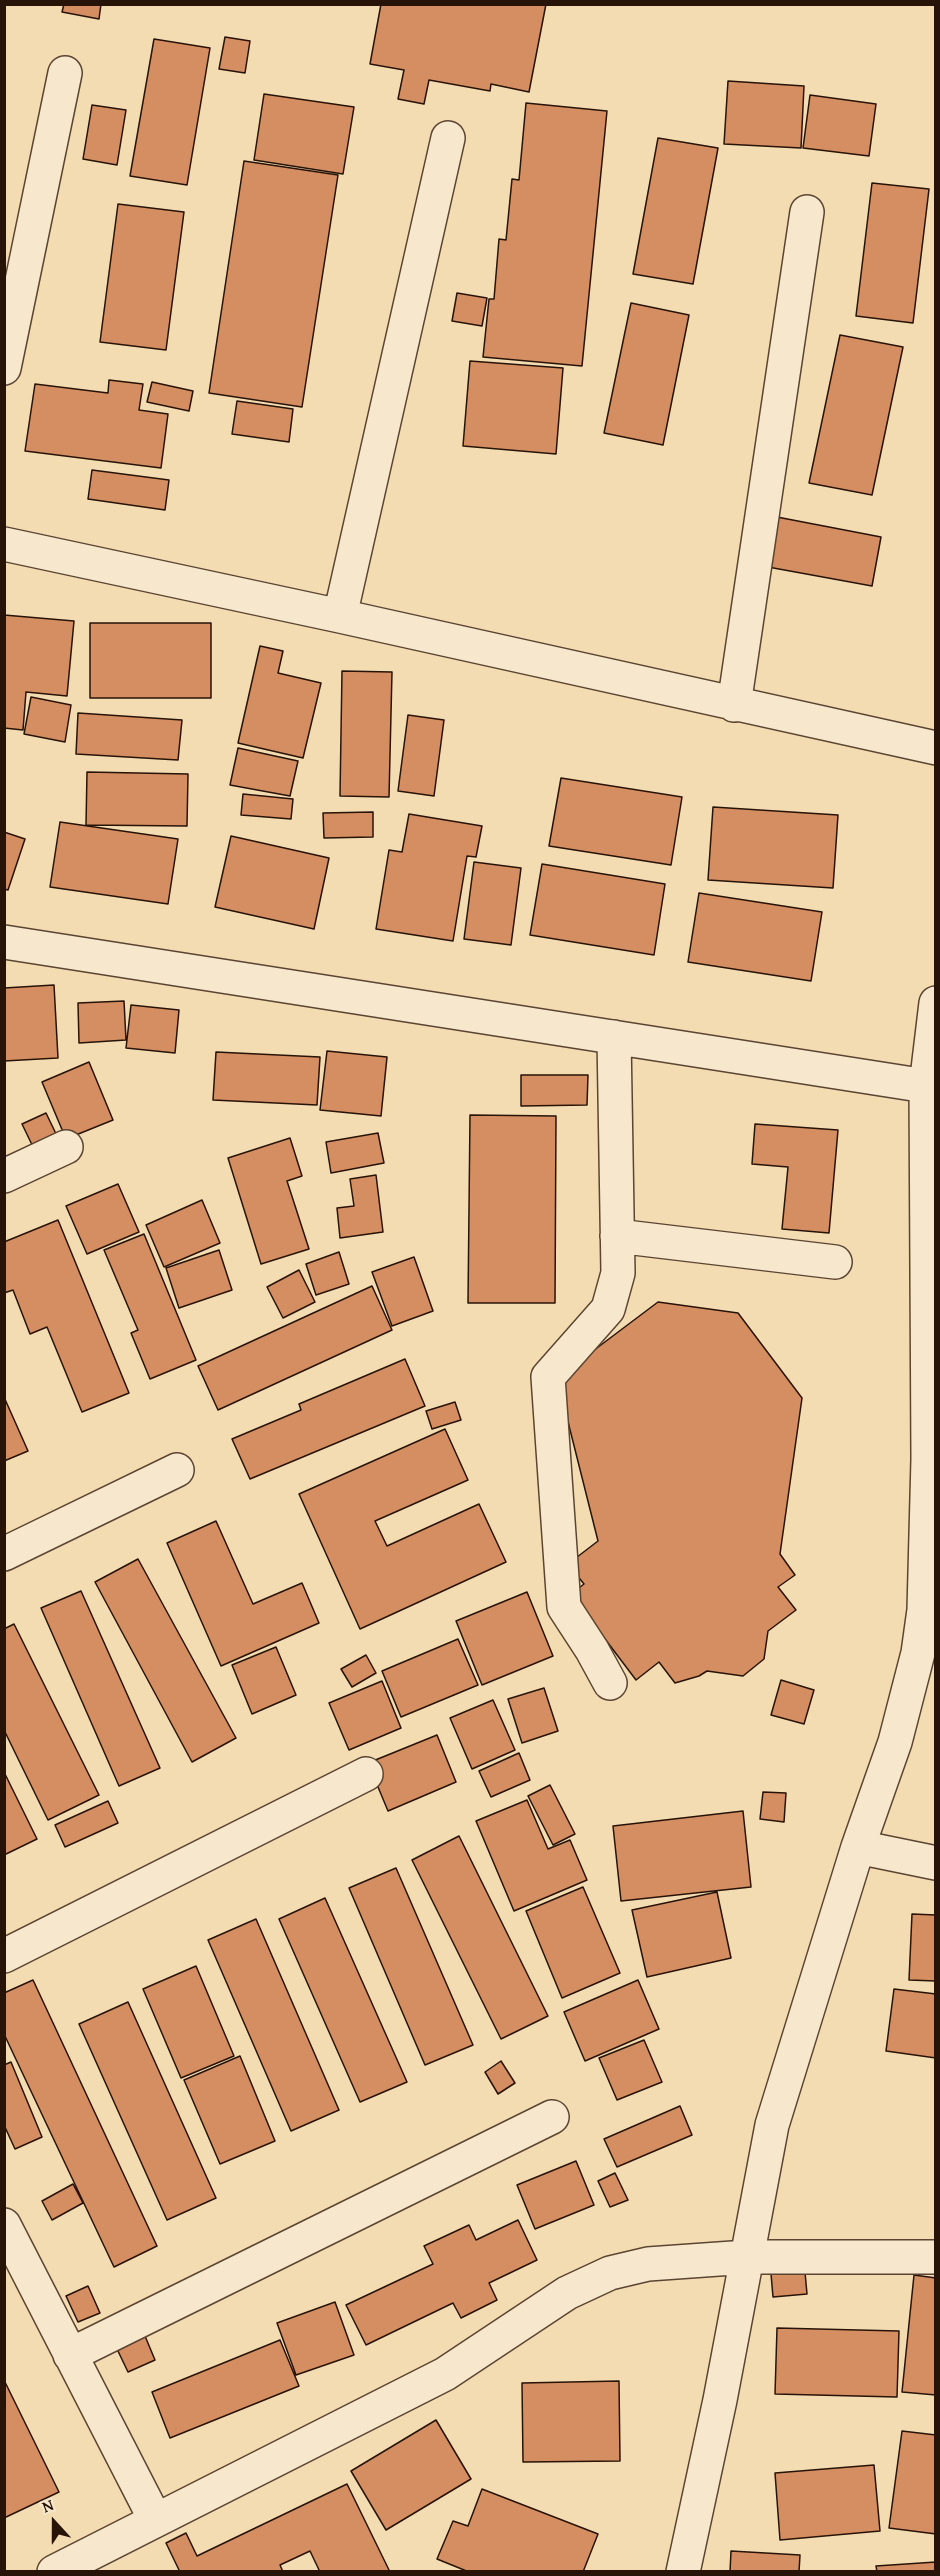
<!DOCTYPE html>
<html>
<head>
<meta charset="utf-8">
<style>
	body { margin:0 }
	#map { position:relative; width:940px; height:2576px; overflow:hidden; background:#f3dcb2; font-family:"Gentium Book Plus",serif }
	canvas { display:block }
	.frame { position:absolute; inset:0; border:6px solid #281308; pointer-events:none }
	.north { position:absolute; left:24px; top:2492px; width:60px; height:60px; -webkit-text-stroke:4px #f7e8cd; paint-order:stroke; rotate:339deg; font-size:16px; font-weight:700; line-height:24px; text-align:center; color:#281308 }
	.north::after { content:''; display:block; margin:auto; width:21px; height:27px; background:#281308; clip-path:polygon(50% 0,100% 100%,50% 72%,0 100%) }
</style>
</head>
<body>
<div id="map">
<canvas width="940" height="2576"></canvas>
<div class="frame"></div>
<div class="north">N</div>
</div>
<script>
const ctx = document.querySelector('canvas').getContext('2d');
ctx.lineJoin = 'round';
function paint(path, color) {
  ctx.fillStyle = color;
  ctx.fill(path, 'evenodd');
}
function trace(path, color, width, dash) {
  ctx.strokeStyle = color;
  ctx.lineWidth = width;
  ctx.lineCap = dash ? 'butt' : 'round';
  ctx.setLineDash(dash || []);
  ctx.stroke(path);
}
const building = new Path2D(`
	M64,4h37l-2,15 -37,-7z
	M381,4h165l-17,88 -38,-8 -1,7 -61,-11 -5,24 -26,-5 6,-29 -34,-6z
	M225,37l25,4 -5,32 -26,-4z
	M154,39l56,9 -23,137 -57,-9z
	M728,81l76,5 -3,62 -77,-4z
	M264,94l90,13 -11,67 -89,-14z
	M810,95l66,9 -7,52 -66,-8z
	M526,103l81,8 -25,255 -99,-9 6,-58h5l5,-60 7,1 6,-61 7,1z
	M92,105l34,5 -9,55 -34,-6z
	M658,138l60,10 -25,136 -60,-10z
	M244,161l94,14 -36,232 -93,-14z
	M872,183l57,6 -16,134 -57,-7z
	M118,204l66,8 -18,138 -66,-8z
	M457,293l30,5 -5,28 -30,-5z
	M631,303l58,12 -26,130 -59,-12z
	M840,335l63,12 -31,148 -63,-12z
	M470,361l93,7 -7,86 -93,-8z
	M109,380l34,4 -4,26 29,4 -7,54 -136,-17 10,-67 73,9z
	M152,382l41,9 -4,20 -42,-9z
	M237,401l56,8 -4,33 -57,-8z
	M92,470l77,10 -4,30 -77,-11z
	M777,517l104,20 -9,49 -104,-19z
	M4,615l70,6 -7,75 -41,-4 -3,38 -19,-2z
	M90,623h121v75h-121z
	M260,646l23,5 -5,22 43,10 -18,75 -65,-15z
	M342,671l50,1 -3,125 -49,-1z
	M31,697l40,8 -6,37 -41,-8z
	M78,713l104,7 -4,40 -102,-6z
	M408,715l36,5 -10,76 -36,-5z
	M238,748l60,13 -8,35 -60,-11z
	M87,772l101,2 -1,52 -101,-1z
	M561,778l121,19 -11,68 -122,-19z
	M243,794l50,5 -2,20 -50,-4z
	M713,807l125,8 -5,73 -125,-8z
	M373,812v25l-49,1 -1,-25z
	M409,814l73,12 -6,31 -9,-1 -14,85 -77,-12 13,-79 13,2z
	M60,822l118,17 -10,65 -118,-17z
	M4,832l21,7 -17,51 -4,-1z
	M231,836l98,22 -15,71 -99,-22z
	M474,862l47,6 -10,77 -47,-6z
	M542,864l123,20 -11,71 -124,-20z
	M699,893l123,19 -11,69 -123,-19z
	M54,985l4,73 -54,3v-73z
	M124,1001l2,39 -47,3 -1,-40z
	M131,1005l48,5 -4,43 -49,-5z
	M327,1051l60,6 -6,59 -61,-6z
	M216,1052l104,5 -3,48 -104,-5z
	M89,1062l24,58 -47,19 -24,-57z
	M521,1075h67l-1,30 -66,1z
	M46,1113l13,27 -24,11 -13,-27z
	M470,1115l86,1 -1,187h-87z
	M755,1124l83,6 -9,103 -47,-4 6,-62 -36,-3z
	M378,1133l6,30 -53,10 -5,-31z
	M290,1138l12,38 -15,5 22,68 -48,15 -33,-106z
	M376,1175l7,57 -43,6 -3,-30 17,-2 -4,-27z
	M118,1184l21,48 -52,22 -21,-48z
	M202,1200l18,43 -56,24 -18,-42z
	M58,1220l71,173 -47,19 -35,-85 -17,7 -17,-44 -9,3v-51z
	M144,1234l52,126 -46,19 -19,-46 7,-3 -34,-80z
	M219,1250l13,40 -53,18 -13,-40z
	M339,1252l10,32 -33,11 -10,-31z
	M414,1257l19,54 -41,15 -20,-54z
	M299,1270l16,32 -32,16 -16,-31z
	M372,1286l20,44 -174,80 -20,-44z
	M658,1302l80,11 64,85 -22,156 15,21 -17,12 18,23 -28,21 -4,28 -21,17 -36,-5 -8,5 -24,7 -16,-21 -23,18 -65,-86 13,-10 -16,-20 30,-23 -41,-163z
	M405,1359l20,47 -175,73 -18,-40 69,-29 -2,-6z
	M4,1397l24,54 -24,10z
	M455,1402l6,18 -29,9 -6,-18z
	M445,1429l23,51 -93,41 12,25 92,-42 27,58 -146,67 -61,-135z
	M216,1521l37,83 49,-21 17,40 -98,43 -54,-123z
	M138,1559l98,179 -44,24 -97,-180z
	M81,1591l79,177 -41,18 -78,-178z
	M527,1592l26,64 -71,29 -26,-64z
	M14,1624l85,171 -51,25 -44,-90v-101z
	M458,1639l20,46 -77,32 -19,-46z
	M276,1647l20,48 -44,19 -20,-49z
	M366,1655l10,18 -24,14 -11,-18z
	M781,1680l33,10 -10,34 -33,-9z
	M382,1681l19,47 -52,22 -20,-47z
	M544,1688l14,43 -36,12 -14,-44z
	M493,1700l22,50 -43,19 -22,-51z
	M437,1735l19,47 -68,29 -20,-48z
	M519,1753l11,27 -39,17 -12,-26z
	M4,1772l33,67 -33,16z
	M550,1785l25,49 -22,11 -25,-49z
	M763,1792l23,1 -2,29 -24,-3z
	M527,1800l21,49 22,-9 17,40 -73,31 -38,-90z
	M108,1801l10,22 -53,24 -10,-22z
	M743,1811l8,76 -130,14 -8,-75z
	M459,1836l89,180 -47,23 -89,-179z
	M396,1868l77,177 -48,20 -76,-177z
	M583,1887l37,86 -58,25 -36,-87z
	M717,1892l14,66 -84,19 -15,-67z
	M325,1898l82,184 -47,20 -81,-183z
	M912,1914l24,1v66l-27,-1z
	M256,1919l83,191 -48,21 -83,-191z
	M196,1966l38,90 -53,22 -38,-89z
	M33,1980l124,266 -43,21 -110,-233v-41z
	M638,1980l21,49 -74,32 -21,-49z
	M894,1989l42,5v64l-50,-7z
	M128,2002l88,196 -49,22 -88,-196z
	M644,2040l18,42 -45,18 -18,-42z
	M240,2056l35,85 -55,23 -36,-84z
	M501,2061l14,22 -17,11 -13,-22z
	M11,2062l31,75 -27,12 -11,-24v-60z
	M680,2106l12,29 -75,32 -13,-28z
	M576,2161l18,44 -59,24 -18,-44z
	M615,2173l13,27 -18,7 -12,-26z
	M73,2184l10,19 -31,17 -10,-19z
	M518,2220l19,40 -48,23 8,17 -36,18 -8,-15 -87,42 -20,-40 87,-41 -9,-18 45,-21 7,15z
	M805,2272l2,22 -34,3 -2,-23z
	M914,2275l22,3v117l-34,-3z
	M88,2286l12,27 -22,9 -12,-26z
	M335,2302l19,53 -58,20 -19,-52z
	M777,2328l122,3 -2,66 -122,-3z
	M145,2336l10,24 -27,12 -11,-23z
	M280,2340l19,46 -129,52 -18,-46z
	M4,2380l55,112 -55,26z
	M619,2381l1,80 -97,1 -1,-79z
	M436,2420l35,59 -85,51 -35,-59z
	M902,2431l34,4v99l-47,-6z
	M874,2465l6,66 -100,9 -5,-67z
	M347,2484l43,88h-70l-10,-21 -30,14 3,7h-107l3,-2 -13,-27 20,-10 11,23z
	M482,2489l116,45 -15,38h-114l-32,-13 16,-38 15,5z
	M731,2551l69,4 -1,17h-69z
	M936,2562v10h-59l-1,-6z`);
paint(building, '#d48e61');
trace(building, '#281308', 1.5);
const minor = new Path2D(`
	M4,368l61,-295
	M4,544l336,72 596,132
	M340,616l108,-478
	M734,705l73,-493
	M4,942l922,144
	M4,1176l62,-29
	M617,1236l218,26
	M4,1554l173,-84
	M610,1683l-18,-33 -28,-43 -16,-230 60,-68 10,-36 -4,-236
	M858,1847l78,16
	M4,1956l362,-182
	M4,2225l151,294
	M70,2355l482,-238
	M54,2572l391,-198 122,-81 43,-20 38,-9 99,-7h189
	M683,2572l37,-172 52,-275 86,-278 37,-105 23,-89 6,-43 4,-151 -2,-373 10,-83`);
trace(minor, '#5b4532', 36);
trace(minor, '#f7e8cd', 33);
</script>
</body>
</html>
